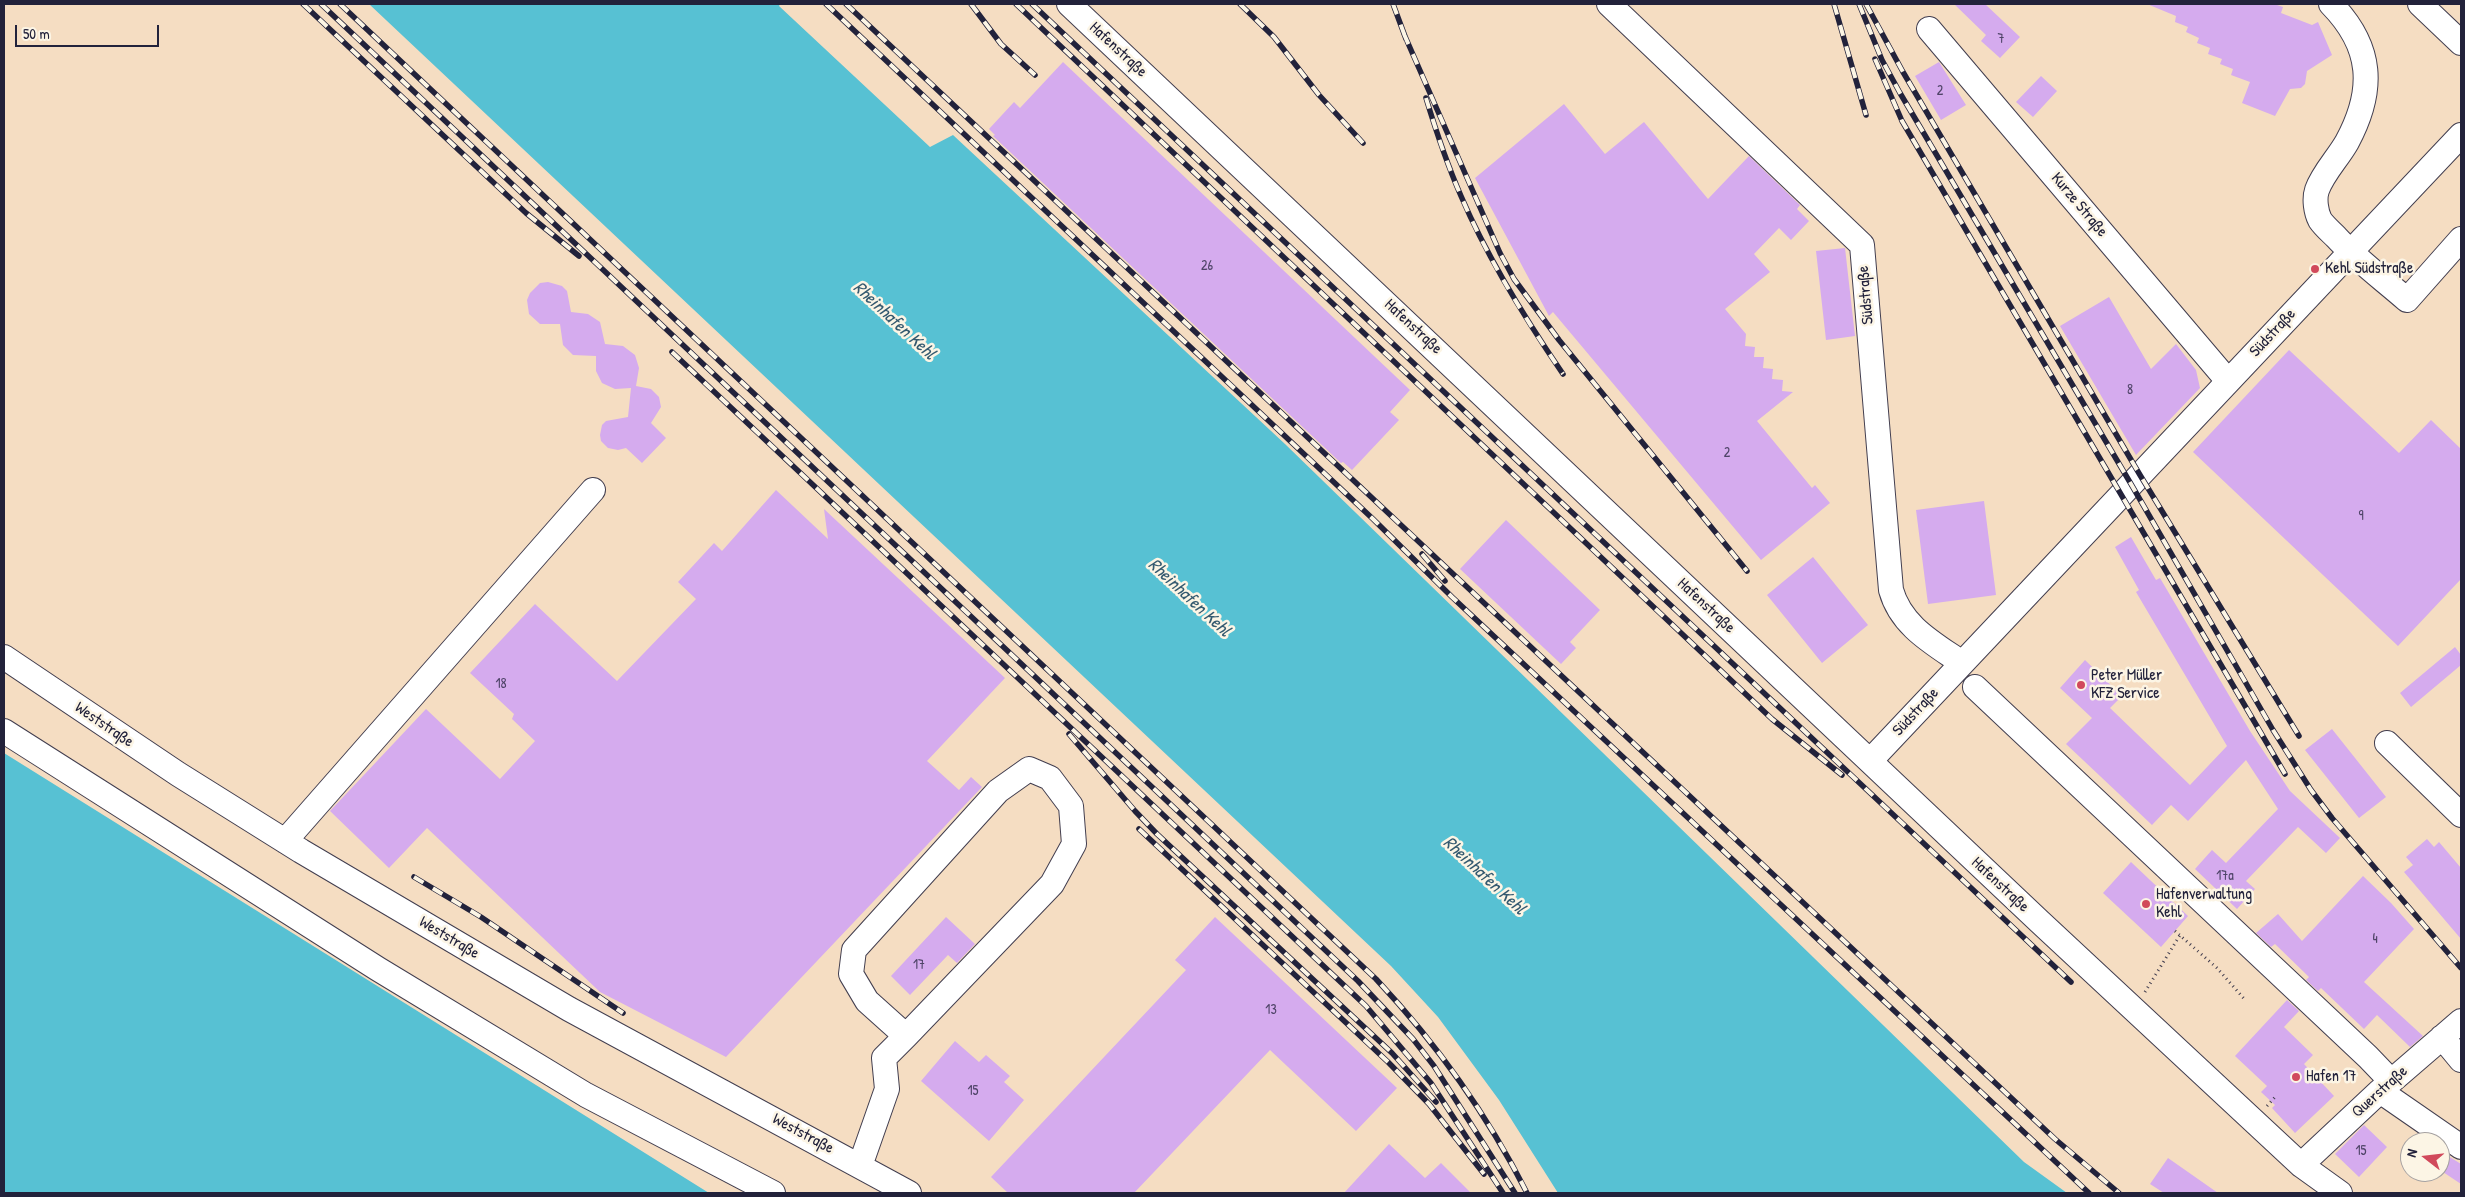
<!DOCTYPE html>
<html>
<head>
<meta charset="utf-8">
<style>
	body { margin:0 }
	#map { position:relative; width:2465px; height:1197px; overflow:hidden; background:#f5ddc2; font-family:"Patrick Hand",sans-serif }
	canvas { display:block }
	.frame { position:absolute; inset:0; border:5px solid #22223b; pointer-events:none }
	.north { position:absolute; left:2400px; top:1132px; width:50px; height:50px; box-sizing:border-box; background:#fcf5e5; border:1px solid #a5a1a1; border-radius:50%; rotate:286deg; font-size:14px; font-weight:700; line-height:20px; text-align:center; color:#22223b }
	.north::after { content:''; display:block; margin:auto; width:18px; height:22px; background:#d1495b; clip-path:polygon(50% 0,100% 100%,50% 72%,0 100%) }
	.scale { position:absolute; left:15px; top:25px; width:144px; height:22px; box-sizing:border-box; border:2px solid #22223b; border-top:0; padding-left:6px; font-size:15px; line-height:18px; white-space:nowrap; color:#22223b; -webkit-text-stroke:4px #fcf5e5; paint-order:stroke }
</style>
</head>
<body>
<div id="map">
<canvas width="2465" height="1197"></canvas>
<div class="frame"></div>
<div class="north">N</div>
<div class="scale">50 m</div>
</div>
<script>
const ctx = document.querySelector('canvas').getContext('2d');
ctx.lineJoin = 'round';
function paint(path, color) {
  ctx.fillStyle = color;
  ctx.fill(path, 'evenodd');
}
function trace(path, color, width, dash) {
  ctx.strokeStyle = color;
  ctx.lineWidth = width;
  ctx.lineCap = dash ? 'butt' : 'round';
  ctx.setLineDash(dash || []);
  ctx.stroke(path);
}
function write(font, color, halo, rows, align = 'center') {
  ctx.font = font + ' "Patrick Hand",sans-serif';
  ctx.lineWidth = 5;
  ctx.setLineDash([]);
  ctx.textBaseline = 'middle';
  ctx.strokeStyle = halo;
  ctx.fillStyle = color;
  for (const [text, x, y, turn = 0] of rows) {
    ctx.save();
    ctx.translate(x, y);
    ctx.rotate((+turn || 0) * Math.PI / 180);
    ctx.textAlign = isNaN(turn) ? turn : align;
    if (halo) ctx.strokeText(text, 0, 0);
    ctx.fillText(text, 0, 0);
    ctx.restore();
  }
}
paint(new Path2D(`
	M369,4h411l-1,2 151,141 23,-12 332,309 739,718 43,31h-509l-59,-93 -61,-83 -47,-51z
	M4,753l705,440h-705z`), '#57c1d3');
paint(new Path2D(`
	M1954,4h31l35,33 -20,21 -19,-17 5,-6z
	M2147,4h127l9,3 -2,6 31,12 6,-3 14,33 -25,16 -2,13 -4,4 -11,1 -15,27 -33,-13 8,-21 -19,-7 2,-6 -13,-5 2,-5 -14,-5 2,-6 -13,-5 2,-5 -13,-6 2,-5 -13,-5 1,-6z
	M1063,62l347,328 -20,22 9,8 -47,50 -9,-8 -2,1 -348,-327 2,-1 -6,-6 25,-27 6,6z
	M1939,62l27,43 -25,15 -26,-44z
	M2041,76l16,15 -24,26 -17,-15z
	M1564,104l41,50 39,-32 64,77 41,-43 51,49 -3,4 12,12 -18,19 -12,-12 -25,26 16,18 -45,37 21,25 -1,12 10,1 -1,10h10l-1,11 10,1 -1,10 11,1 -1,11 11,1 -36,29 55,67 3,-3 15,18 -69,57 -208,-248 -4,4 -74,-138z
	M1845,248l10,88 -29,4 -10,-89z
	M548,282l14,4 5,5 4,21 17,2 12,8 5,22 18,2 12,9 4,13 -3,18 15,3 8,8 2,10 -10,16 15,15 -24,25 -16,-15 -8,2 -10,-2 -7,-7 -1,-6 2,-10 4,-4 22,-4 3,-29 -16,1 -13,-6 -6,-12v-15l-23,-1 -10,-10 -3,-21h-20l-11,-10 -2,-14 3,-7 10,-10z
	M2109,297l42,72 25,-25 20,26 4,18 -64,67 -76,-129z
	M2289,350l110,103 32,-33 30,29v130l-63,67 -205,-194z
	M776,490l52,49 -4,-30 181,169 -78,83 32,29 12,-13 11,10 -256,270 -126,-65 -173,-164 -38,40 -59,-57 96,-102 74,70 35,-38 -23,-22 2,-5 -44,-41 65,-69 82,77 79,-82 -18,-17 36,-39 8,8z
	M1984,501l12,94 -68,9 -12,-94z
	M1506,520l94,90 -30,32 6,6 -15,16 -101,-95z
	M2131,537l25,43 4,-2 90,153 40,60 50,47 -14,15 -28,-26 -52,54 9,8 -18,20 -42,-40 17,-19 14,13 52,-54 -32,-49 -58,61 -17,-16 -19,20 -86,-81 26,-26 -32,-30 25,-28 37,36 -12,12 80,77 37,-39 -91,-154 3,-2 -24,-43z
	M1813,557l55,68 -46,38 -55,-68z
	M2455,647l6,8v10l-50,42 -11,-14z
	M2332,729l54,68 -27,21 -54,-68z
	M2427,839l7,8 5,-5 22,26v71l-57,-67 9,-7 -7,-8z
	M2131,862l57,54 -27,31 -58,-54z
	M2363,876l28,27 23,26 -50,53 59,54 -13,11 -33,-32 -13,14 -43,-41 -3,3 -12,-11 3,-3 -34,-33 -4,3 -15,-14 22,-19 24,27z
	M946,917l29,27 -18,19 -9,-8 -38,40 -19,-19z
	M1215,917l182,171 -41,43 -86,-81 -136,143h-126l-17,-16 195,-207 -11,-10z
	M2287,1000l12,11 -15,16 29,28 -9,9 30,32 -39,37 -23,-25 3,-3 -14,-13 6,-6 -32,-30z
	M955,1041l24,21 7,-7 24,21 -6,6 20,18 -35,41 -68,-60z
	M2364,1125l23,22 -28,30 -24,-23z
	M1389,1144l36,34 16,-15 30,30h-127z
	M2440,1151l21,13v20l-21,-14z
	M2168,1158l50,35h-54l-14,-9z`), '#d5abee');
const minor = new Path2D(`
	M1069,4l971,918 261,243 39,28
	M1609,4l253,241 29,345c10,36 42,53 71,73
	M2331,4c42,43 44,86 16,138 -9,16 -24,31 -30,48 -3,9 -1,22 3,30 4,6 11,12 16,17 21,23 47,42 71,63l54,-61
	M2420,4l41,39
	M1929,29l299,352
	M4,657l174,117 123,77 268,158 340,184
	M1975,687l393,370 23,24
	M4,731l374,238 208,126 187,98
	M2387,743l74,72
	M1870,761l591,-626
	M285,841l308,-351
	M2442,1037l19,23
	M2380,1091l81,56
	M2301,1165l79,-74 81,-70
	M860,1166l27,-77 -3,-31 22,-22 146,-152 22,-40 -3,-38 -21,-28 -21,-9 -31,22 -144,159 -3,24 16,27 39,35`);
trace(minor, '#423e4f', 26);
trace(new Path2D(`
	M2175,931l42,37 29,33
	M2145,992l35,-57
	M2267,1106l10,-11`), '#423e4f', 3, [1, 4]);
trace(minor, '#fff', 24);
const rail = new Path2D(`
	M303,4l223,209 53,43
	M321,4l1037,977 55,58 21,27 81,127
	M340,4l1036,975c61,65 111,135 151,214
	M826,4l547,515 79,78 637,596
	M846,4l1209,1135 64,54
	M971,4l30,40 34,31
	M1016,4l756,715 70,56
	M1032,4l1039,978
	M1240,4l34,33 45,58 44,48
	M1393,4l13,35
	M1834,4l32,111
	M1859,4l23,56 18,33 231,391 142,246 38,60 21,28 129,150
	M1866,4l37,68 237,403 159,261
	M1404,34l96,219 14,26 45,61 188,231
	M1875,59l27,62 383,653
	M1426,98c10,33 21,66 35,98 27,63 63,121 102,178
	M672,352l694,654 65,77 72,110
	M1422,554l23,27
	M1069,734l66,77 22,23 235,219 44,49
	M1139,829l249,233 41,42 55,70
	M414,877l67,40 142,96`);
trace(rail, '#22223b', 5.5);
trace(rail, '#fcf5e5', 4, [11]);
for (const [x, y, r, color] of [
	[2315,269,5,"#d1495b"],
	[2081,685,5,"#d1495b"],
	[2146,904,5,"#d1495b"],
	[2296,1077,5,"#d1495b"]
]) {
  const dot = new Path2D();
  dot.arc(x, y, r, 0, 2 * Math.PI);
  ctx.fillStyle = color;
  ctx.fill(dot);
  trace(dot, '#fcf5e5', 2);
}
write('14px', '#4f4468', null, [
	["7",2001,39],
	["2",1940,91],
	["26",1207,266],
	["8",2130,390],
	["2",1727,453],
	["9",2361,516],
	["18",501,684],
	["17a",2225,876],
	["4",2375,939],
	["17",919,965],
	["13",1271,1010],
	["15",973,1091],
	["15",2361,1151]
]);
write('16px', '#22223b', '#fcf5e5', [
	["Hafenstraße",1118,50,43],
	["Kurze Straße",2079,205,50],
	["Südstraße",1866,295,-95],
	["Hafenstraße",1413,327,43],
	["Südstraße",2273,333,-47],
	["Hafenstraße",1706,606,43],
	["Südstraße",1916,712,-47],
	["Weststraße",104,725,34],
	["Hafenstraße",2000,885,43],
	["Weststraße",449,938,31],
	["Querstraße",2380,1092,-42],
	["Weststraße",803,1134,28]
]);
write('16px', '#22223b', '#fcf5e5', [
	["Kehl Südstraße",2325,269],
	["Peter Müller",2091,676],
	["KFZ Service",2091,694],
	["Hafenverwaltung",2156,895],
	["Kehl",2156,913],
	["Hafen 17",2306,1077]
], 'left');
write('italic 18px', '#355a70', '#fcf5e5', [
	["Rheinhafen Kehl",894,321,43],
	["Rheinhafen Kehl",1189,598,43],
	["Rheinhafen Kehl",1484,876,43]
]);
</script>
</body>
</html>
